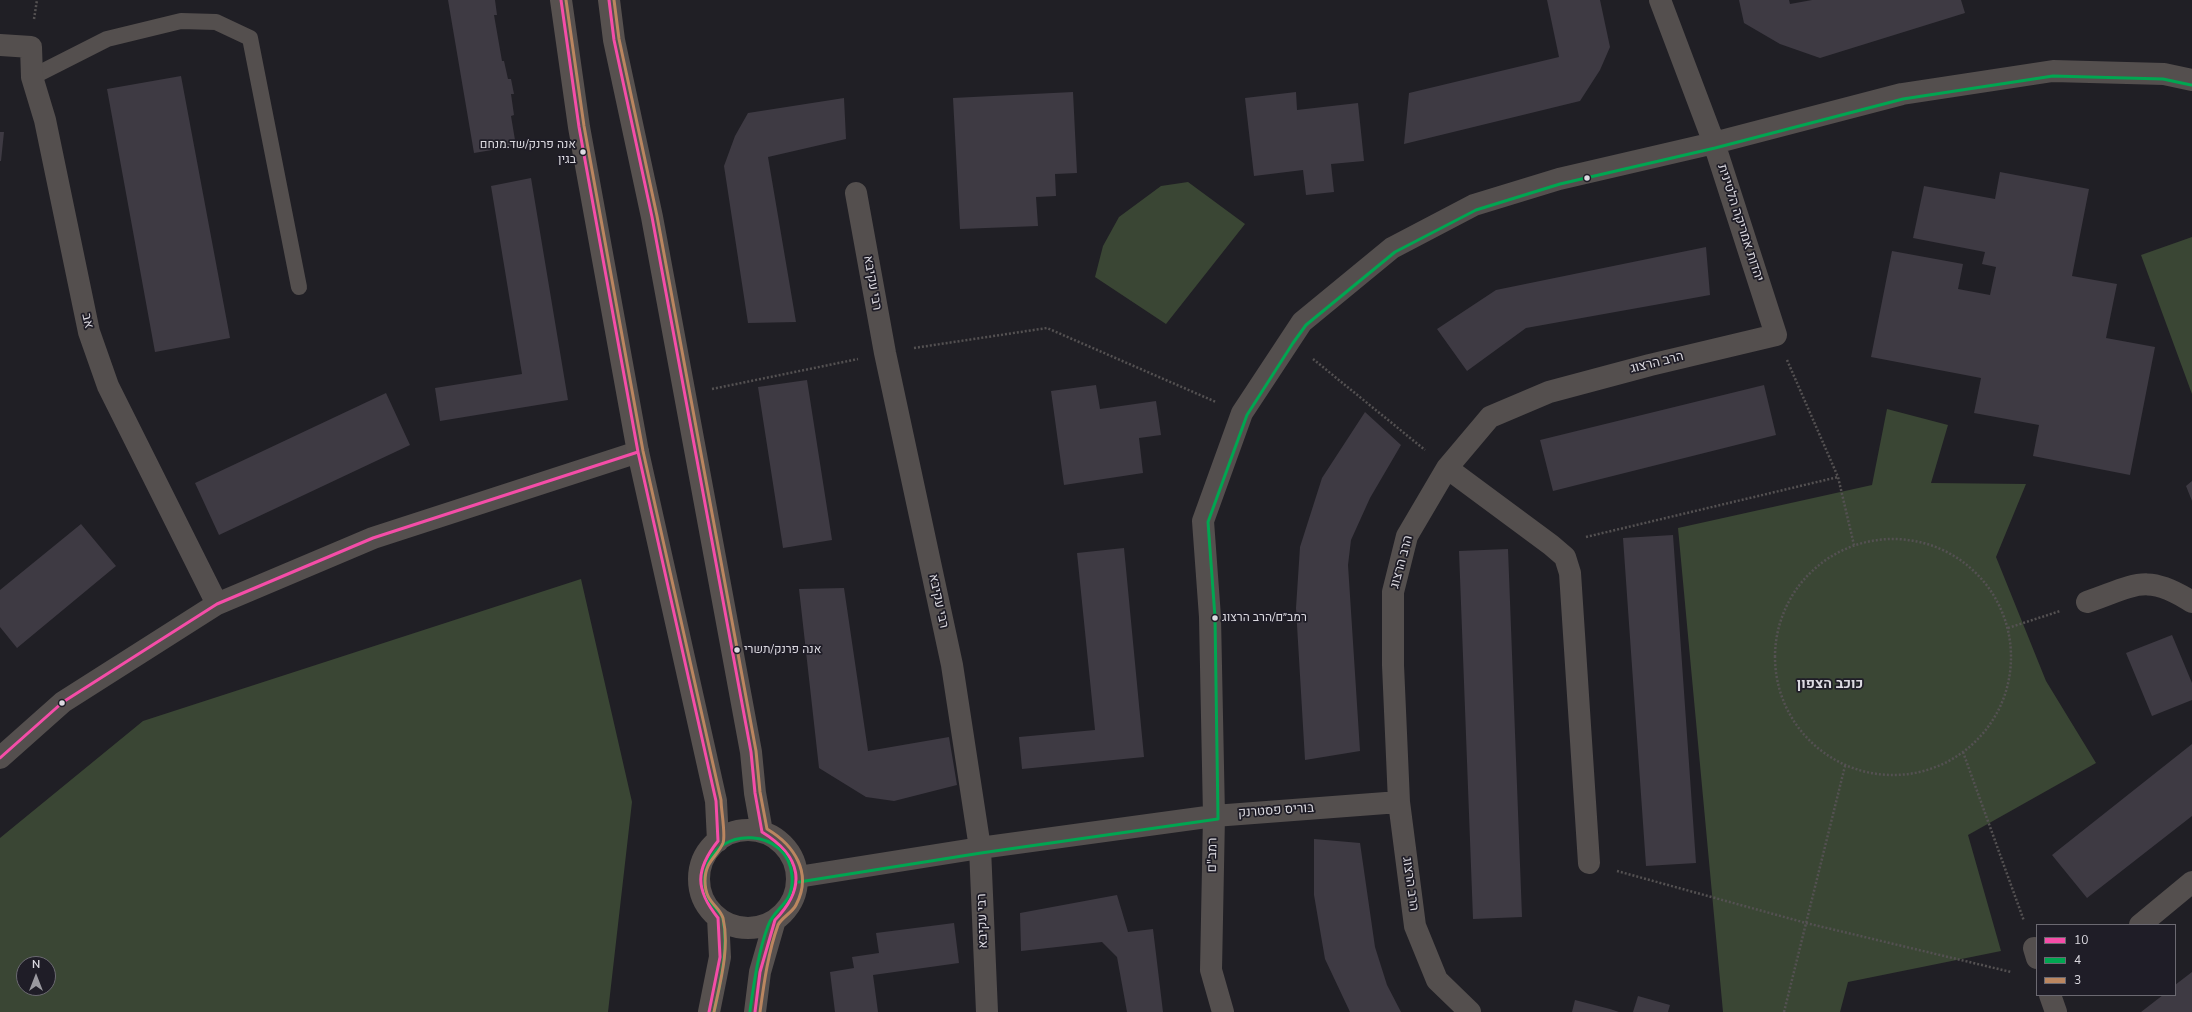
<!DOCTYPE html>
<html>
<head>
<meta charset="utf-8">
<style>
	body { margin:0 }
	#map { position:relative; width:2192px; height:1012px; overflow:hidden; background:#201f25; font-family:"Nunito Sans",sans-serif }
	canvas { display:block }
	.legend { position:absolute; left:2036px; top:924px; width:140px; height:72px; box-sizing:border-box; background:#1f1d27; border:1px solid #6b6971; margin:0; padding:5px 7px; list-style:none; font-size:12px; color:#dcdae1 }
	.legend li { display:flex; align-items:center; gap:8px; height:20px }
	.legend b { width:20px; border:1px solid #6b6971 }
	.north { position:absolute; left:16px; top:956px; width:40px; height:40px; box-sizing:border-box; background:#1f1d27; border:1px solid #6b6971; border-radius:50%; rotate:0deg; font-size:11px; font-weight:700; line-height:16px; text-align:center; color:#dcdae1 }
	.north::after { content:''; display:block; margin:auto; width:14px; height:18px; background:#9a999f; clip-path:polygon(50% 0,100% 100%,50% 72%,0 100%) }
</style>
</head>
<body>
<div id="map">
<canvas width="2192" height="1012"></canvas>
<ul class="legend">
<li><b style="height:5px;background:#f54da8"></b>10</li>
<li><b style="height:5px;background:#00a651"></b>4</li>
<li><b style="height:5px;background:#bb8660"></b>3</li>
</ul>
<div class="north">N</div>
</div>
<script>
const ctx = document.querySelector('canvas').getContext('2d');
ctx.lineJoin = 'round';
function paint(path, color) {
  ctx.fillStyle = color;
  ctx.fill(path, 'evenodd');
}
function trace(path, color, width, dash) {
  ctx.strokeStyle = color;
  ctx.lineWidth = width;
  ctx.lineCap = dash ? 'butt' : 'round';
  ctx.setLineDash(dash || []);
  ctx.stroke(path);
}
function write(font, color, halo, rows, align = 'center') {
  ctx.font = font + ' "Nunito Sans",Heebo,sans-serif';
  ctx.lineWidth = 3.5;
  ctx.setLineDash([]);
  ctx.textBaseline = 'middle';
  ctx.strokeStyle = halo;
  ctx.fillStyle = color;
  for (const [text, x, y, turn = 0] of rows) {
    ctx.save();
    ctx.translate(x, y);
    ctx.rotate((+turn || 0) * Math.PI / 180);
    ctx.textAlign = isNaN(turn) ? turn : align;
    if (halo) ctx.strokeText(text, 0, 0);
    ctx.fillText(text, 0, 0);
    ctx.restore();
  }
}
paint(new Path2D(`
	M1188,182l57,42 -79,100 -71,-47 8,-31 16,-29 42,-31z
	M2192,237v157l-51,-139z
	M1887,409l61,16 -17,58 95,1 -30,73 50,124 50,82 -128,72 33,116 -153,31 -8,30h-117l-45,-484 194,-43z
	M581,579l51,223 -24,210h-608v-174l143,-117zM24,964h24v24h-24z`), '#3a4634');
paint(new Path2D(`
	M448,0h47l2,15h-3l8,46h2l4,18h3l3,15h-3l3,21 -3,1 5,30 -42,7z
	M1547,0h53l10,47 -10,23 -20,31 -176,43 5,-51 150,-36z
	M1739,0h50l1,4 22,-4h149l4,13 -145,45 -40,-14 -36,-21z
	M181,76l49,262 -75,14 -48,-263z
	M1073,92l4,81 -22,1 1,22 -20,1 2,29 -78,3 -7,-131z
	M1296,92l1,18 61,-7 6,58 -33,3 3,28 -28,3 -3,-25 -49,6 -9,-78z
	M844,98l2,41 -78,18 28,165 -48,1 -24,-157 11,-30 13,-23z
	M0,132h4l-3,29h-1z
	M2000,172l89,17 -17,87 45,8 -11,54 49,9 -25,128 -97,-19 6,-31 -65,-12 7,-35 -110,-21 21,-106 71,13 -5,25 32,6 6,-28 -14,-3 3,-12 -72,-14 11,-52 71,13z
	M531,178l37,222 -128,21 -5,-33 87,-14 -31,-188z
	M1706,247l4,48 -184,33 -59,43 -30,-42 59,-39z
	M807,380l25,160 -49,8 -25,-161z
	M1096,385l4,24 56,-8 5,34 -22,3 4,35 -79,12 -13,-94z
	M1764,385l12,50 -223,56 -13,-51z
	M386,393l24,52 -191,90 -24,-52z
	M1365,412l36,33 -31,53 -19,42 -3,25 12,186 -55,9 -9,-152 4,-61 22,-69z
	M2192,481v20l-6,-15z
	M81,524l35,42 -99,82 -17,-21v-37z
	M1673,535l23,328 -50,3 -23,-328z
	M1124,548l20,209 -122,12 -3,-32 76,-7 -18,-177z
	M1508,549l14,368 -49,2 -14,-368z
	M844,588l24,163 81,-14 8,48 -63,16 -28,-4 -47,-29 -20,-179z
	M2172,635l20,48v17l-40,16 -26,-63z
	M2192,744v72l-105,82 -35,-43z
	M1314,839l46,4 15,104 12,38 14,27h-51l-25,-53 -11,-64z
	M1117,895l11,37 25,-3 10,83h-36l-10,-55 -15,-15 -81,9 -1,-38z
	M954,923l5,40 -86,12 5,37h-43l-5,-40 24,-4 -2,-11 27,-4 -3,-20z
	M2192,972v40h-51l22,-17h12v-10z
	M1638,996l32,9 -2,7h-35z
	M1575,1000l35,9 9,3h-47z`), '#3e3a43');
trace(new Path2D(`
	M34,19l3,-19
	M914,348l133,-20 169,74
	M1313,359l112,91
	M1787,360l51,117 16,68
	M712,389l146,-30
	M1586,537l252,-60
	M1775 657a118 118 0 1 1 236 0a118 118 0 1 1-236 0Z
	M2008,628l52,-17
	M1963,752l61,169
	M1617,871l189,52 205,49
	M1784,1012l61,-246`), '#545152', 2.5, [2, 2]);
trace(new Path2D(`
	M32,77l75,-38 74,-18 35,1 34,16 49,249`), '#544f4e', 16);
trace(new Path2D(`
	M0,45l31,2 1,30 13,43 44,212 19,54 109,218
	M856,193l29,160 67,312 28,183 7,164
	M1447,468l104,77 14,12 5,16 19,290
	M2087,602c47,-16 59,-30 105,0
	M0,758l63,-56 154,-98 156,-66 265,-86
	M798,877l182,-29 234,-32 185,-14
	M2140,925l52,-43
	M2034,948l3,10
	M2050,995l6,17
	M1223,1012l-12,-42 3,-154 -4,-199 -7,-96 39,-108 60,-91 90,-74 82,-43 85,-26 155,-36 188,-49 151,-23 111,3 28,6
	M1470,1012l-33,-32 -22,-54 -16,-124 -6,-137v-73l14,-56 40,-68 43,-51 59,-25 101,-27 126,-30 -62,-192 -54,-143`), '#544f4e', 22);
trace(new Path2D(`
	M561,0l18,127 59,325 78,349 2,40
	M609,0l5,40 38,177 99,535 4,41 7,39
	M699 879a49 49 0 1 1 98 0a49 49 0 1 1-98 0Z
	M709,1012l11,-55 -2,-39
	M755,1012l5,-40 15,-52`), '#57514f', 22);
trace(new Path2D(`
	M561,0l18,127 59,325 78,349 2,40
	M609,0l5,40 38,177 99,535 4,41 7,39
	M0,758l63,-56 154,-98 156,-66 265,-86
	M762,832c39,24 46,54 13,88
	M718,841c-23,29 -23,48 0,77
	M709,1012l11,-55 -2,-39
	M755,1012l5,-40 15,-52`), '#f54da8', 3);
trace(new Path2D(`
	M799,882l182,-29 237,-34 -3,-202 -7,-95 39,-107 46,-72 13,-18 89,-73 81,-42 84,-26 155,-36 188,-49 150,-23 110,3 28,6
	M714,1012c6,-29 15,-63 9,-93 -1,-6 -7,-9 -10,-14 -8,-9 -10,-24 -7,-35 10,-46 83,-42 86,6 2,29 -17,30 -24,50 -10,27 -14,57 -18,85`), '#00a651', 3);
trace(new Path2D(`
	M566,0l18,126 59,325 78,349c0,10 5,35 2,43 -6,14 -18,18 -18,38 0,22 14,24 18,37 7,30 -3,65 -9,94
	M614,0l5,39 38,177 99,535 4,41 7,37c27,16 46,44 29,76 -4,8 -14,12 -18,20 -10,28 -14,58 -18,87`), '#bb8660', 3);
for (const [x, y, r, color] of [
	[583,152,3.5,"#dcdae1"],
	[1587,178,3.5,"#dcdae1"],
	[1215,618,3.5,"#dcdae1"],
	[737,650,3.5,"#dcdae1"],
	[62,703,3.5,"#dcdae1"]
]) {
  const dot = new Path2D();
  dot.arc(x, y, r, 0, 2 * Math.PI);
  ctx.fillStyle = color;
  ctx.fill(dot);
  trace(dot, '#1f1d27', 1.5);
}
write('12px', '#dcdae1', '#1f1d27', [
	["אנה פרנק/שד.מנחם",576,145,"right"],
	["בגין",576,160,"right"],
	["רמב״ם/הרב הרצוג",1222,618],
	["אנה פרנק/תשרי",744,650]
], 'left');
write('13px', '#dcdae1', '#1f1d27', [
	["יהדות אמריקה הלטינית",1740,223,72],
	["רבי עקיבא",872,283,80],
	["אב",87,321,77],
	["הרב הרצוג",1657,363,-14],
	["הרב הרצוג",1402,562,-75],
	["רבי עקיבא",938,601,78],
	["בוריס פסטרנק",1276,811,-4],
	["רמב\"ם",1213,855,-89],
	["הרב הרצוג",1410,884,82],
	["רבי עקיבא",983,921,-92]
]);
write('bold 14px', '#dcdae1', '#1f1d27', [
	["כוכב הצפון",1830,685]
]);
</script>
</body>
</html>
